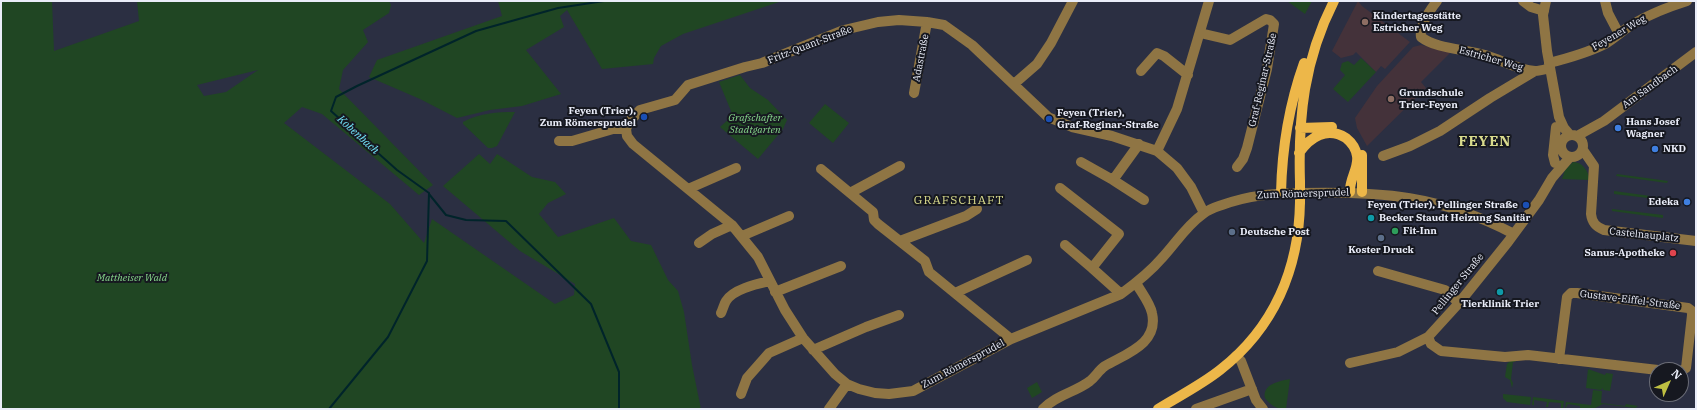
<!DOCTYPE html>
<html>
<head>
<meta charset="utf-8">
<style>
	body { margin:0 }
	#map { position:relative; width:1697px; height:410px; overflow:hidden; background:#2b2f42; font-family:"IBM Plex Serif",serif }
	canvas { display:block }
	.frame { position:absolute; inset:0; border:2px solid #eaedf9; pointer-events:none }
	.north { position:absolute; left:1649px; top:362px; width:40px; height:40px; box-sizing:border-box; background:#161820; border:1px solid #6b6d77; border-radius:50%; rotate:45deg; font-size:11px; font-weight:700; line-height:16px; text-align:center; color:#eaedf9 }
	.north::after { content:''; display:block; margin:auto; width:14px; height:18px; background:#bebf42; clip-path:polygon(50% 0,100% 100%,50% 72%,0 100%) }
</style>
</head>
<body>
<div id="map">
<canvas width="1697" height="410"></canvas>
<div class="frame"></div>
<div class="north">N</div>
</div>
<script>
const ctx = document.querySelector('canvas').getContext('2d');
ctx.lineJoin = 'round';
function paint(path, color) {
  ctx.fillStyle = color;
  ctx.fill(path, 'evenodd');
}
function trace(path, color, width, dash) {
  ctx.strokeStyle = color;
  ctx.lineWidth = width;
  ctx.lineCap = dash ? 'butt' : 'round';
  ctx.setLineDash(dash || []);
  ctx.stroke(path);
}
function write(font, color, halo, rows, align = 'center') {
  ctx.font = font + ' "IBM Plex Serif",serif';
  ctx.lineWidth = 4;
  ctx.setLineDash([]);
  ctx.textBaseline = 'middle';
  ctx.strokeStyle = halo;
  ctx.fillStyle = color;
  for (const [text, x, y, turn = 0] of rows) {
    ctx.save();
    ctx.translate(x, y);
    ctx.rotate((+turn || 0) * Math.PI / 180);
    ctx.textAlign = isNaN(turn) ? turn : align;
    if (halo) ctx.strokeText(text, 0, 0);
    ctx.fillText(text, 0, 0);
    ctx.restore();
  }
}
paint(new Path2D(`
	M1358,1l4,5 48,36 -25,27 -4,-3 -5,6 -20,-20 -3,3 -12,3 -9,-7z
	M1421,45l30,7 -30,30 5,6 -59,58 -10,-18 -2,-10 22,-32 36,-39z`), '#44323a');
paint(new Path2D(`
	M1,1h51l2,50 85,-30 -2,-20h252l2,4 -2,8 -26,17 5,12 -25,28 -4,19 94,96 -14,10 -97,-81 -20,-7 -18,16 106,81 34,39 8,-24 123,85 19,-9 1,-11 -55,-33 -77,-65 36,-32 11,10 7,-10 35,23 23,5 11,12 -18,9 -9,11 19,23 56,-19 17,23 20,4 17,35 10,11 6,21 8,53 9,44h-700zM258,70l-32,22 -22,4 -7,-11z
	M498,1h284l-99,33 -22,12 -7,12 -1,6 -51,5 -35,-59 -7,6 4,11 -38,23 35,44 -39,12 -32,4 -33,8 -37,-19 -51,-22 8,-17 125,-44z
	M1287,1h25l-7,13z
	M1361,58l15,14 -28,30 -15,-13 12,-14 -5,-5 2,-7 6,-2 6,4z
	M740,75l10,13 18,12 19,20 -4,9 -25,30 -38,-32 10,-9 1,-7 -12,-29z
	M825,104l24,19 -16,20 -24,-20z
	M515,112l-18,34 -5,2h-4l-25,-24v-2c16,-9 34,-10 52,-10z
	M1573,162c10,0 15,9 17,18l-28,-1 3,-9z
	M1617,174l51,7 -1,2 -51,-7z
	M1614,191l51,7v2l-51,-6z
	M1612,209l51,6v3l-51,-7z
	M1516,360l-1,2h-2l-2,17 2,4 -1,5 -2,-8 -5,-3 2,-13 3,-3z
	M1588,369l17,6 1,-2 7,1 -3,17 -7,-1v-2l-2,2 -15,-2z
	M1290,379l-4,30c-9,0 -15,-3 -21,-11 -3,-14 15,-17 25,-19z
	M1037,382l5,10 -10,6 -5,-10z
	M1593,390l9,1 -1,12 24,3 1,-2 12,2 -3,2 -32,-4 -10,5h-13v-3l-12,-2 -3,5 1,-7 25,3z
	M1503,394l28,3 -1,8 -23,-3 -4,-4z
	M1533,397l31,4 -1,7h-2v-5l-12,-1 -1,5h-2l1,-5 -13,-2v5h-2z`), '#204623');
trace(new Path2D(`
	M429,194l17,21 20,5 40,1 85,83 28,68v37
	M329,409l59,-72 39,-76 2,-68 -32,-23 -66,-59 5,-14 21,-11 119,-55 82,-23 46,-7`), '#00242a', 2);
trace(new Path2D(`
	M1437,1c-7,9 -18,24 -16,36 15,12 45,12 64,18 17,5 33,15 50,16 5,0 11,-2 15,-3
	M1523,1l8,6 13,4
	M1546,1l-3,14 4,36 12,66 5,11 6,7
	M1605,1l3,12 11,21
	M1200,33l30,7 36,-21 4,1 4,4 -7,45 -20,79 -4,11 -6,8
	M1549,63c20,-5 38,-10 56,-19 10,-6 18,-14 28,-20 17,-10 35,-17 54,-23
	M1141,71l16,-18 7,3 24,19
	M1014,84l23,-20 14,-21 22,-42
	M914,93l13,-71
	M626,129l1,7 6,8 99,81 26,32 27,53 18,28 32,36 12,10 12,5 16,4 14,1 24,-3 98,-52 110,-45c15,-11 29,-22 41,-36 14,-15 24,-32 41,-44 6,-5 13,-7 19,-9 28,-10 48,-11 78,-12 81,-2 140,2 214,41
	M626,129l3,-7 11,-12 35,-10 13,-15 57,-18 17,-4 82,-33 34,-8 21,-2 28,2 17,3 28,20 76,72 24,10 40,9 45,15 20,17 14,19 13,26
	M1561 146a11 11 0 1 1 22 0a11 11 0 1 1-22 0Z
	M1577,136l27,-15 92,-69
	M559,141h13l41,-12h13
	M1583,150l11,16 -3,48c1,9 5,13 13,16l92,11
	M1157,151l20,-42 32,-108
	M1383,156l27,-10 30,-15 50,-33 45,-27
	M1081,162l32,18 31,20
	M1555,163l-2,-8 3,-28
	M900,166l-50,27 23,19 1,8 4,4 47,37 4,11 82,67
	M821,169l29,24
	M1113,180l26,-36
	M1060,188l59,46 -27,34 29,26
	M688,189l48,-21
	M742,236l47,-20
	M900,241l66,-25 11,-7
	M699,243l13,-9 20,-9
	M1065,245l27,23
	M1378,271l67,19 14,13
	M775,292l66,-26
	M955,293l72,-33
	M721,313c2,-4 3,-9 5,-12 7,-12 31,-17 44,-20
	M1428,337l3,7 10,7 64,6 23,-2 130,15
	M813,350l53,-23 33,-12
	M1236,356l5,5 15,39 7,9
	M1559,359l8,-62 4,-4h6l111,15 4,3v4l-6,53 -5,3
	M1350,363l48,-11 30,-15 31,-34 49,-61 31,-42 13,-22 18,-21
	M741,394l6,-16 22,-25 34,-15
	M829,409l18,-25
	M1043,409c13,-14 33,-17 47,-28 6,-5 9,-11 15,-15 20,-12 54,-22 47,-53 -2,-10 -11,-21 -16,-30
	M1196,409l56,-20`), '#8f7544', 10);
trace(new Path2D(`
	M1300,128l32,-1
	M1299,153c11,-16 28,-27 47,-15 5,4 10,11 11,18 2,12 -8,23 -7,36
	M1300,182c-2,-65 4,-122 34,-181
	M1362,192v-37
	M1281,193c1,-45 8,-88 23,-130
	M1158,409c21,-13 43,-24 62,-39 54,-42 79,-101 80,-168`), '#edb749', 10);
trace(new Path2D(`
	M1300,182v20`), '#edb749', 10);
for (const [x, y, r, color] of [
	[1365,22,4,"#8d6e63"],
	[1391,99,4,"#8d6e63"],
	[644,117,4,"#1a4fb4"],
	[1049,119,4,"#1a4fb4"],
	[1618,128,4,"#3f7fe0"],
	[1655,149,4,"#3f7fe0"],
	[1687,202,4,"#3f7fe0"],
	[1526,205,4,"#1a4fb4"],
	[1371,218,4,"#0f9aa8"],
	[1395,231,4,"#2e9e5b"],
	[1232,232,4,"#5c6f8a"],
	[1381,238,4,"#5c6f8a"],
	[1673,253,4,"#e0444e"],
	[1500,292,4,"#0f9aa8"]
]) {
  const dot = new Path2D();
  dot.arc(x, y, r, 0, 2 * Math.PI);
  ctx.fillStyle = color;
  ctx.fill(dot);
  trace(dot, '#161820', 1.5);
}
write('bold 10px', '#eaedf9', '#161820', [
	["Kindertagesstätte",1373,16],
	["Estricher Weg",1373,28],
	["Grundschule",1399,93],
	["Trier-Feyen",1399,105],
	["Feyen (Trier),",636,111,"right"],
	["Zum Römersprudel",636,123,"right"],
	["Feyen (Trier),",1057,113],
	["Graf-Reginar-Straße",1057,125],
	["Hans Josef",1626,122],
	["Wagner",1626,134],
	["NKD",1663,149],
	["Edeka",1679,202,"right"],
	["Feyen (Trier), Pellinger Straße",1518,205,"right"],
	["Becker Staudt Heizung Sanitär",1379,218],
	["Fit-Inn",1403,231],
	["Deutsche Post",1240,232],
	["Koster Druck",1381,250,"center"],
	["Sanus-Apotheke",1665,253,"right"],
	["Tierklinik Trier",1500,304,"center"]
], 'left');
write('10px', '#eaedf9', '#161820', [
	["Feyener Weg",1619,33,-30],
	["Fritz-Quant-Straße",810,45,-21],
	["Adastraße",921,58,-79],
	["Estricher Weg",1491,59,16],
	["Graf-Reginar-Straße",1263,80,-77],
	["Am Sandbach",1650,87,-36],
	["Zum Römersprudel",1303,194,-2],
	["Castelnauplatz",1644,235,6],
	["Pellinger Straße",1458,284,-51],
	["Gustave-Eiffel-Straße",1630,300,7],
	["Zum Römersprudel",963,364,-28]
]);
write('italic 10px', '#88d98c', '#161820', [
	["Grafschafter",755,118],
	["Stadtgarten",755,130],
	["Mattheiser Wald",132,278]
]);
write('italic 11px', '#73e4f9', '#161820', [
	["Kobenbach",358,135,42]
]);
ctx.letterSpacing = '1px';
write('12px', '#d9db8d', '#161820', [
	["GRAFSCHAFT",959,201]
]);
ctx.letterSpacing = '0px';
ctx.letterSpacing = '1px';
write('bold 14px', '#d9db8d', '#161820', [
	["FEYEN",1485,142]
]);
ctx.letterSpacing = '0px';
</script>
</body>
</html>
